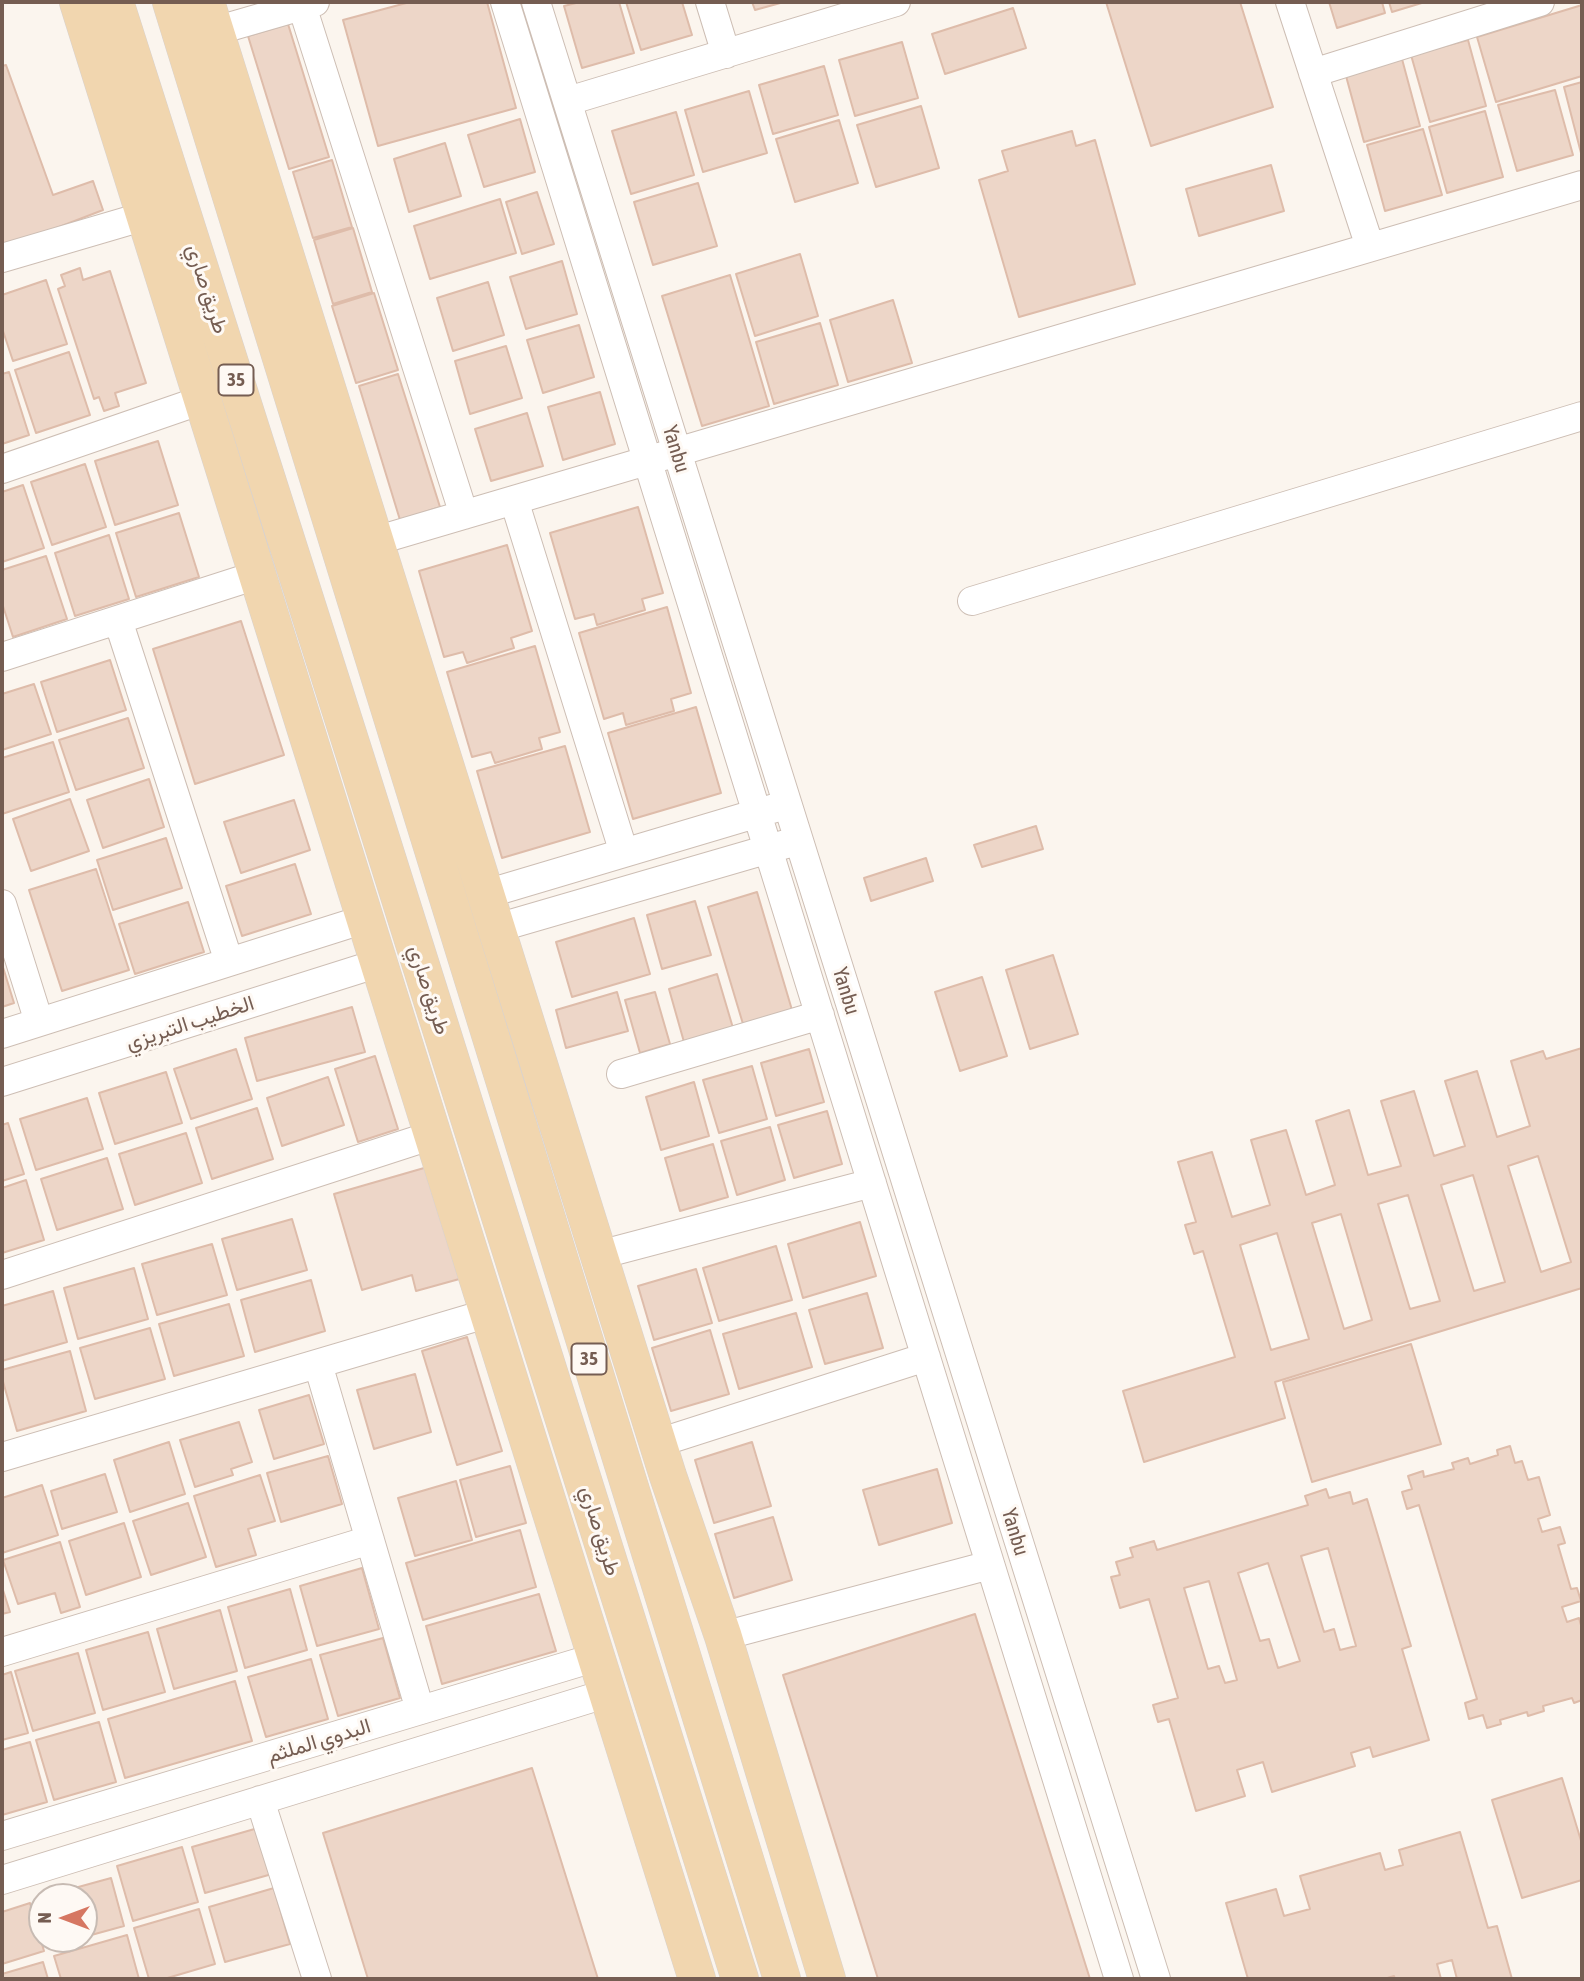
<!DOCTYPE html>
<html>
<head>
<meta charset="utf-8">
<style>
	body { margin:0 }
	#map { position:relative; width:1584px; height:1981px; overflow:hidden; background:#fbf5ee; font-family:"Asap Condensed",sans-serif }
	canvas { display:block }
	.frame { position:absolute; inset:0; border:4px solid #755d52; pointer-events:none }
	.north { position:absolute; left:28px; top:1883px; width:70px; height:70px; box-sizing:border-box; background:#fef9f4; border:2px solid #c7bbb3; border-radius:50%; rotate:270deg; font-size:19px; font-weight:700; line-height:28px; text-align:center; color:#755d52 }
	.north::after { content:''; display:block; margin:auto; width:24px; height:32px; background:#d67762; clip-path:polygon(50% 0,100% 100%,50% 72%,0 100%) }
</style>
</head>
<body>
<div id="map">
<canvas width="1584" height="1981"></canvas>
<div class="frame"></div>
<div class="north">N</div>
</div>
<script>
const ctx = document.querySelector('canvas').getContext('2d');
ctx.lineJoin = 'round';
function paint(path, color) {
  ctx.fillStyle = color;
  ctx.fill(path, 'evenodd');
}
function trace(path, color, width, dash) {
  ctx.strokeStyle = color;
  ctx.lineWidth = width;
  ctx.lineCap = dash ? 'butt' : 'round';
  ctx.setLineDash(dash || []);
  ctx.stroke(path);
}
function write(font, color, halo, rows, align = 'center') {
  ctx.font = font + ' "Asap Condensed",Vazirmatn,sans-serif';
  ctx.lineWidth = 6;
  ctx.setLineDash([]);
  ctx.textBaseline = 'middle';
  ctx.strokeStyle = halo;
  ctx.fillStyle = color;
  for (const [text, x, y, turn = 0] of rows) {
    ctx.save();
    ctx.translate(x, y);
    ctx.rotate((+turn || 0) * Math.PI / 180);
    ctx.textAlign = isNaN(turn) ? turn : align;
    if (halo) ctx.strokeText(text, 0, 0);
    ctx.fillText(text, 0, 0);
    ctx.restore();
  }
}
const building = new Path2D(`
	M410,2h77l29,106 -138,38 -35,-126z
	M580,2h39l15,51 -52,15 -18,-62z
	M626,2h56l10,33 -51,15z
	M752,2h32l-29,8z
	M1106,2h134l33,105 -122,39z
	M1329,2h53l3,11 -48,15z
	M1389,2h36l-33,10z
	M1582,5v71l-86,26 -19,-65z
	M1013,8l13,40 -81,26 -13,-40z
	M288,24l41,133 -40,12 -41,-133z
	M1468,40l18,66 -56,16 -19,-67z
	M902,42l16,56 -63,18 -16,-56z
	M1402,59l18,67 -56,16 -18,-66z
	M6,65l47,130 40,-14 10,29 -101,39v-183z
	M824,66l14,49 -65,19 -14,-49z
	M1582,82v71h-1l-17,-66z
	M1555,90l18,65 -56,16 -19,-66z
	M749,91l18,62 -64,19 -18,-62z
	M921,106l18,62 -63,19 -19,-62z
	M1485,111l18,66 -56,16 -18,-66z
	M676,112l18,63 -63,19 -19,-63z
	M520,119l15,53 -51,15 -16,-52z
	M839,120l19,63 -63,19 -19,-63z
	M1423,129l19,66 -57,16 -18,-66z
	M1072,131l4,15 19,-6 40,144 -116,33 -40,-137 29,-9 -6,-20z
	M445,143l16,53 -52,16 -15,-53z
	M332,160l20,67 -39,11 -20,-66z
	M1271,165l13,46 -85,25 -13,-47z
	M698,183l19,63 -64,19 -19,-63z
	M537,192l17,52 -32,10 -16,-52z
	M500,199l16,54 -86,26 -16,-53z
	M353,228l19,64 -39,12 -19,-64z
	M800,254l18,62 -63,20 -19,-62z
	M562,261l15,53 -51,15 -16,-52z
	M80,268l3,12 27,-9 36,112 -31,10 4,13 -15,5 -5,-14 -5,2 -36,-110 7,-3 -4,-11z
	M730,275l39,131 -67,20 -40,-130z
	M46,280l21,64 -54,17 -11,-33v-33z
	M488,282l16,53 -51,16 -16,-53z
	M374,293l24,77 -42,13 -24,-77z
	M893,300l19,63 -64,19 -18,-62z
	M820,323l18,62 -64,19 -18,-62z
	M579,325l15,52 -51,16 -16,-53z
	M506,346l16,52 -52,16 -15,-53z
	M69,352l21,63 -54,18 -21,-63z
	M9,372l20,63 -27,9v-70z
	M398,374l42,133 -40,13 -41,-134z
	M600,392l15,52 -52,16 -15,-53z
	M527,413l16,53 -52,15 -16,-52z
	M158,441l20,64 -63,20 -20,-64z
	M85,464l21,63 -54,18 -21,-63z
	M23,485l21,63 -42,14v-70z
	M638,507l25,86 -21,6 3,11 -48,15 -3,-11 -19,5 -25,-86z
	M179,513l20,64 -63,20 -20,-64z
	M109,535l20,64 -54,17 -20,-63z
	M507,545l25,86 -21,7 3,10 -47,15 -4,-11 -19,5 -25,-86z
	M46,556l21,63 -54,18 -11,-34v-33z
	M667,607l24,86 -20,6 3,12 -48,14 -3,-12 -19,6 -25,-86z
	M241,621l43,134 -89,29 -42,-135z
	M535,646l25,86 -21,6 3,11 -47,14 -4,-11 -19,5 -25,-85z
	M110,660l16,50 -69,22 -16,-50z
	M34,684l17,50 -49,16v-56z
	M696,707l25,86 -88,26 -25,-86z
	M128,718l16,50 -68,22 -17,-50z
	M53,742l16,50 -67,22v-56z
	M565,746l25,86 -88,26 -25,-87z
	M149,779l15,48 -61,21 -16,-48z
	M70,799l19,52 -58,20 -18,-52z
	M294,800l16,50 -69,23 -17,-51z
	M1036,826l7,23 -61,18 -8,-22z
	M166,838l16,50 -69,22 -16,-50z
	M926,858l7,23 -62,20 -7,-23z
	M295,864l16,50 -69,22 -16,-50z
	M96,869l33,101 -67,21 -33,-101z
	M757,892l35,118 -49,14 -35,-117z
	M695,901l16,54 -49,14 -15,-54z
	M188,902l16,50 -69,22 -16,-50z
	M634,918l16,56 -78,23 -16,-55z
	M1053,955l25,79 -48,15 -24,-79z
	M2,964l12,39 -12,4z
	M717,974l16,54 -49,14 -15,-53z
	M982,977l25,79 -47,15 -25,-79z
	M617,992l11,39 -62,17 -10,-38z
	M655,992l15,52 -30,9 -15,-53z
	M352,1007l13,45 -108,29 -12,-43z
	M1582,1048v240l-307,94 10,36 -141,44 -21,-71 112,-34 -32,-106 -9,3 -9,-29 11,-3 -18,-60 34,-10 20,65 38,-12 -19,-65 35,-10 20,65 29,-10 -19,-64 33,-11 19,65 33,-9 -20,-65 33,-10 20,65 31,-10 -20,-65 32,-10 20,66 33,-11 -19,-65 32,-10 3,8zM1538,1156l33,106 -30,10 -33,-106zM1473,1175l32,107 -31,9 -33,-106zM1408,1195l32,106 -30,8 -32,-105zM1341,1214l31,106 -28,9 -32,-106zM1277,1233l32,106 -38,11 -31,-105z
	M236,1049l16,50 -61,20 -17,-50z
	M809,1049l15,53 -48,14 -15,-53z
	M375,1056l23,73 -40,13 -23,-73z
	M752,1066l15,53 -48,14 -16,-53z
	M166,1072l16,51 -67,21 -16,-51z
	M328,1077l16,48 -62,21 -15,-48z
	M694,1082l15,54 -48,14 -15,-53z
	M87,1098l16,51 -67,21 -16,-51z
	M257,1108l16,51 -61,20 -16,-51z
	M827,1111l15,53 -48,14 -16,-53z
	M8,1123l16,51 -22,7v-56z
	M770,1127l15,53 -48,15 -16,-54z
	M186,1133l16,50 -67,22 -16,-51z
	M713,1144l15,53 -48,14 -15,-53z
	M107,1158l16,51 -66,21 -16,-51z
	M431,1166l32,112 -47,13 -4,-16 -50,15 -28,-96z
	M26,1180l18,60 -42,13v-65z
	M292,1219l15,51 -70,20 -15,-51z
	M860,1222l16,54 -73,22 -15,-54z
	M212,1244l15,51 -70,20 -15,-51z
	M776,1246l16,54 -73,21 -16,-53z
	M134,1268l14,51 -70,20 -14,-51z
	M696,1269l16,54 -58,17 -16,-54z
	M311,1280l14,51 -70,21 -14,-52z
	M53,1291l14,51 -65,19v-55z
	M867,1293l16,55 -58,16 -16,-54z
	M229,1304l15,52 -70,20 -15,-52z
	M796,1313l16,54 -73,22 -16,-55z
	M150,1328l15,51 -70,20 -15,-51z
	M710,1330l19,64 -58,17 -19,-63z
	M467,1337l35,114 -45,14 -35,-114z
	M1411,1344l30,100 -129,38 -29,-100z
	M70,1351l16,60 -69,20 -15,-53v-8z
	M415,1374l16,58 -57,17 -17,-59z
	M309,1395l15,49 -50,15 -15,-49z
	M239,1422l13,40 -21,7 2,6 -38,12 -15,-47z
	M169,1442l16,52 -55,18 -16,-52z
	M752,1442l19,64 -57,17 -19,-63z
	M1510,1446l5,17 7,-2 6,19 11,-3 11,38 -12,4 4,13 18,-5 5,16 -7,2 13,44 6,-1 4,13 -19,6 5,15 12,-4 3,11v71l-8,3 -2,-5 -29,8 1,5 -16,5 -1,-4 -27,8 1,4 -14,4 -4,-13 -14,4 -4,-16 12,-4 -58,-194 -12,4 -5,-17 10,-3 -4,-13 15,-5 1,6 30,-8 -2,-6 16,-5 2,6 28,-9 -1,-5z
	M328,1456l14,48 -61,18 -14,-49z
	M510,1466l16,57 -50,14 -16,-57z
	M937,1469l15,54 -73,22 -16,-55z
	M105,1474l12,38 -55,17 -11,-38z
	M260,1475l15,46 -27,8 8,26 -40,12 -22,-71z
	M456,1481l16,59 -57,16 -17,-58z
	M42,1485l16,50 -56,18v-55z
	M1326,1489l3,9 21,-6 3,12 14,-5 44,147 -9,3 27,91 -56,17 -3,-10 -19,6 4,13 -83,26 -9,-30 -26,8 8,26 -49,15 -27,-92 -11,3 -5,-17 25,-7 -29,-99 -29,9 -9,-31 9,-2 -4,-13 17,-5 -3,-9 24,-7 3,9 151,-45 -3,-9zM1328,1548l28,98 -16,4 -6,-21 -10,3 -23,-76zM1268,1563l32,98 -22,7 -9,-29 -9,2 -22,-68zM1209,1581l28,99 -12,3 -6,-17 -11,3 -24,-81z
	M188,1503l18,54 -55,18 -18,-54z
	M773,1517l19,63 -58,18 -19,-64z
	M124,1523l17,54 -55,18 -17,-54z
	M520,1530l16,57 -113,33 -17,-57z
	M60,1542l20,65 -19,6 -6,-20 -37,11 -15,-44z
	M362,1568l17,61 -62,17 -17,-60z
	M2,1587l8,25 -8,2z
	M290,1589l17,61 -62,18 -17,-61z
	M539,1594l17,57 -114,33 -16,-58z
	M220,1610l17,61 -63,18 -17,-60z
	M975,1614l115,365h-212l-95,-304z
	M148,1632l17,60 -62,18 -17,-60z
	M383,1638l17,60 -62,18 -18,-61z
	M78,1653l17,60 -62,18 -18,-60z
	M311,1659l17,60 -62,18 -18,-60z
	M11,1672l17,61 -26,7v-65z
	M235,1681l17,60 -127,37 -17,-59z
	M99,1722l17,60 -62,18 -18,-60z
	M30,1742l17,60 -45,13v-65z
	M532,1768l66,211h-230l-45,-146z
	M1562,1778l20,66v36l-60,18 -30,-98z
	M258,1828l14,46 -67,19 -13,-46z
	M1460,1832l28,96 9,-2 15,53h-55l-5,-19 -15,4 4,15h-46l-1,-3 -10,3h-136l-22,-76 50,-14 8,27 26,-7 -10,-33 80,-23 5,17 18,-5 -4,-15z
	M182,1847l16,55 -65,19 -16,-55z
	M111,1878l13,48 -40,11v-40h-42z
	M274,1888l16,56 -65,18 -16,-55z
	M30,1903l14,48 -42,13v-52z
	M199,1909l16,55 -51,15h-15l-15,-51z
	M127,1935l12,44h-78l-7,-23z
	M48,1939h29l-27,8z
	M43,1962l5,17h-46v-5z`);
paint(building, '#edd6c8');
trace(building, '#debcaa', 2);
const minor = new Path2D(`
	M505,2l614,1977
	M536,2l620,1977
	M710,2l16,52
	M1290,2l80,245
	M302,6l162,509
	M215,31l100,-29
	M1313,73l227,-71
	M568,101l328,-99
	M2,258l143,-42
	M2,469l200,-69
	M514,500l110,353
	M375,541l1207,-356
	M972,601l610,-185
	M118,620l111,342
	M2,657l255,-82
	M486,894l289,-86
	M2,904l37,118
	M497,928l289,-84
	M2,1034l363,-115
	M621,1074l199,-59
	M2,1082l377,-119
	M599,1255l273,-72
	M2,1275l431,-140
	M318,1364l102,346
	M658,1443l268,-86
	M2,1457l487,-144
	M723,1636l267,-71
	M2,1652l368,-112
	M260,1800l57,179
	M2,1836l595,-179
	M2,1880l606,-187`);
const major = new Path2D(`
	M78,2l619,1977
	M115,2l241,757 384,1220
	M171,2l611,1977
	M206,2l462,1474 55,160 104,343`);
trace(minor, '#cdbeb4', 30);
trace(major, '#d8d2cf', 38);
trace(minor, '#fff', 28);
trace(major, '#f1d6af', 37);
for (const [x, y, w] of [
	[236,380,35],
	[589,1359,35]
]) {
  const box = new Path2D();
  box.roundRect(x - w / 2, y - 15.5, w, 31, 5);
  ctx.fillStyle = '#fef9f4';
  ctx.fill(box);
  trace(box, '#755d52', 2);
}
write('bold 19px', '#755d52', null, [
	["35",236,380],
	["35",589,1359]
]);
write('21px', '#755d52', '#fef9f4', [
	["طريق صاري",207,289,72],
	["Yanbu",676,449,73],
	["طريق صاري",429,990,72],
	["Yanbu",846,991,73],
	["الخطيب التبريزي",190,1023,-18],
	["طريق صاري",600,1531,73],
	["Yanbu",1015,1532,73],
	["البدوي الملثم",319,1741,-17]
]);
</script>
</body>
</html>
